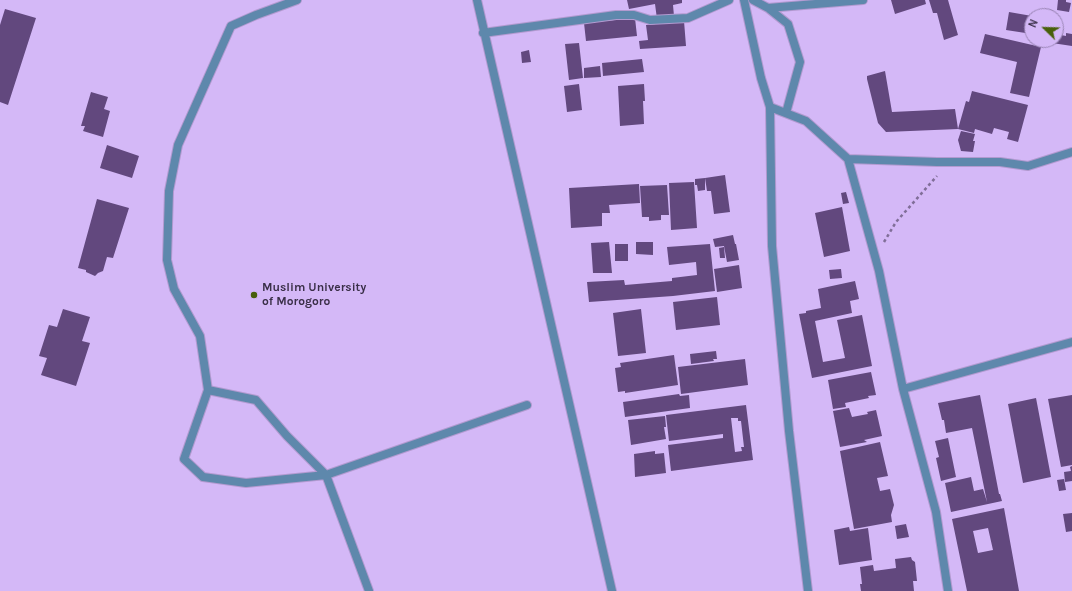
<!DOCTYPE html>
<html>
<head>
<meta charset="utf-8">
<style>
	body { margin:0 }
	#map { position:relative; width:1072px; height:591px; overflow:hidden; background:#d4b8f7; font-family:Karla,sans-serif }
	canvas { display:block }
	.north { position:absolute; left:1024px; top:8px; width:40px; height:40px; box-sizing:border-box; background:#d4b8f7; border:1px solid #9681b1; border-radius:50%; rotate:293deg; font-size:11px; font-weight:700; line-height:16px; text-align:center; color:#3a2f48 }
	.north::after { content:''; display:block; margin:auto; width:14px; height:18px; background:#485f0a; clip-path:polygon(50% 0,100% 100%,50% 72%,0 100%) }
</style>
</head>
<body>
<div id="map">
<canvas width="1072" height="591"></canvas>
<div class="north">N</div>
</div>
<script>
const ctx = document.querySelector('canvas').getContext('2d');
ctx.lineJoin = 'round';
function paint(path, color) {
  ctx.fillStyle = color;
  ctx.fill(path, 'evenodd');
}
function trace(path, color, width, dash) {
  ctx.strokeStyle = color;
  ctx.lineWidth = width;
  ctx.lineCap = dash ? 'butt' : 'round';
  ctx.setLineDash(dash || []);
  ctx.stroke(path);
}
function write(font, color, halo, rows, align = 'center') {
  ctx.font = font + ' Karla,sans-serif';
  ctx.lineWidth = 4;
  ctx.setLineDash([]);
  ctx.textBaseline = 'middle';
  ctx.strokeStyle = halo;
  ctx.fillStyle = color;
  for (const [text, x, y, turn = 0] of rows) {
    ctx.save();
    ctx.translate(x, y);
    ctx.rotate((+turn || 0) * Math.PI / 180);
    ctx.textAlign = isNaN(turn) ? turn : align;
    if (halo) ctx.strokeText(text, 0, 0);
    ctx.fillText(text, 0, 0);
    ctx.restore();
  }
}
paint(new Path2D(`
	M627,0h55v3l-9,2 1,11 -17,3 -2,-15 -26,5z
	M891,0h34l1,4 -31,10z
	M929,0h19l10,35 -14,5 -7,-27h-4z
	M1058,0h8v2l5,1 -2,9 -12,-2z
	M5,9l31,9 -28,87 -8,-3v-77z
	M1009,12l23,4v18l-26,-4z
	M635,18l2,18 -51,5 -2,-18z
	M684,21l2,25 -46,3 -1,-8 9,-1 -2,-15z
	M1066,33l6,1v12l-20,-3v-3h4v-6l10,2z
	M985,34l56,13 -12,50 -19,-4 7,-31 -37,-9z
	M579,43l4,35 -14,2 -4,-36z
	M529,50l2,12 -9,1 -1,-11z
	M642,59l2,13 -41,4 -1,-13z
	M600,66l1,11 -17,1v-10z
	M885,71l7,41 63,-3 3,20 -72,3 -8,-9 -11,-44v-3z
	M579,84l3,26 -15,2 -3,-26z
	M644,84l1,17h-2l1,23 -24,2 -2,-40z
	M972,91l56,14 -10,37 -11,-3 2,-7 -15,-4 -2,6 -17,-5 -1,4 -16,-4 8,-28 3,1z
	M91,92l17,5 -4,12 6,2 -7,26 -20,-6 2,-5h-4z
	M961,131l14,3 -2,7h2l-2,11 -12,-1 -3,-11z
	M107,145l32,11 -7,22 -32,-10z
	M725,175l5,37 -16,2 -3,-23h-4l-2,-13z
	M705,178v12l-7,1 -1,-6h-2v-6z
	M694,182l3,46 -26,2 -2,-47z
	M639,184l1,19 -31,2 1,8h-8v13l-31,2 -2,-40z
	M667,185l2,30h-8v5l-12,1v-4h-7l-2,-31z
	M846,192l3,11 -6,1 -2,-11z
	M97,199l32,9 -16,50 -6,-1 -4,14 -5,2 -3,3 -9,-4v-2l-8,-2z
	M842,207l8,44 -26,6 -9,-44z
	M733,235l2,9h1l3,16 -12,2 -3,-16 -9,1 -2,-8z
	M609,242l3,31h-19l-2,-30z
	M636,242h17v13l-17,-1z
	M615,244h13v17h-13z
	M710,244l5,47 -42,5 -84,6 -2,-20 37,-2 1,5 47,-4v-3l25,-3 -1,-13 -27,3 -2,-18z
	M724,247l1,11h-5l-1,-10z
	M739,265l3,23 -25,4 -3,-23z
	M841,269l1,9 -12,1 -1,-9z
	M855,281l4,18 -9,2 2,12 -37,8 8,41 22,-4 -8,-38 25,-5 10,51 -60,12 -13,-64 7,-1v-2l15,-3 -3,-19z
	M717,297l3,28 -44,5 -3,-28z
	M63,309l27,8 -8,24 8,2 -14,43 -35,-11 6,-17 -8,-2 10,-31 8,2z
	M641,309l5,44 -28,3 -5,-43z
	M716,351l1,8h-4l1,2 -23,3 -1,-10z
	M674,355l4,30 -53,8v-2l-7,1 -3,-24 6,-1 -1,-4z
	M745,359l3,26 -67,9 -3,-27z
	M871,372l5,23 -8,1 1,2 -24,5 1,4 -13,2 -5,-29z
	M679,394l1,2 9,-1 1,13 -65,9 -2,-15z
	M980,395l19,99h1l2,7 -51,11 -6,-29 26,-6 3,14 9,-2 4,13 -15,-74 -26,5 -2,-13h-2l-4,-17z
	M1072,395v70l-11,2 -13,-68z
	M1036,398l15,79 -28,6 -15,-79z
	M746,405l7,55 -82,11 -3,-26 55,-7v-4l-54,7 -3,-26zM731,418h7v3h3l3,26h-3l1,4 -7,1z
	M849,408l3,9 16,-3 -1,-2 9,-2 6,26 -18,4 3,2 -27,5 -7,-36z
	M665,416l1,11h-2l2,12 -35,6 -3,-25z
	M948,438l8,39 -15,4 -5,-23 3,-1 -4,-16z
	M880,442l8,34 -11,2 3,13 10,-2 4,16 -3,10 1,7 -38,7 -14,-78z
	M655,451v3l9,-1 2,20 -31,4 -1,-23z
	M1072,466v15l-7,1 -1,-10 7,-1 -1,-4z
	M1064,479l2,11 -7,1 -2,-11z
	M1004,508l15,83h-52l-15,-72zM988,528l5,22 -15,3 -5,-22z
	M1072,513v18l-6,1 -3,-18z
	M906,524l3,13 -12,2 -2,-13z
	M849,527l1,4 18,-3 4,32 -33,5 -5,-35z
	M911,557l1,3 3,2 2,19h-4l1,10h-53l-1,-7h2l-2,-17 13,-2 1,6 22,-3 -1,-9z`), '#62487e');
const service = new Path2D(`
	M297,0l-41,15 -25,11 -53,119 -9,46 -2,69 7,29 26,47 8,54 -24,69 19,18 43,6 80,-8 201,-70
	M208,390l48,10 31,36 39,39 43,116`);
const minor = new Path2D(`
	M477,0l135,591
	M744,0l17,78 9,29 2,139 17,185 19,160
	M753,0l15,8 95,-8
	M768,8l20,16 12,38 -14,51
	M483,33l133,-18h18l16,5 38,-2 41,-18
	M770,107l36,14 42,38 89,3h63l28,4 44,-14
	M848,159l31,112 24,118 33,123 12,79
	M903,389l169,-47`);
trace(service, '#b29ad0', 10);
trace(minor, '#b29ad0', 10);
trace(new Path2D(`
	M884,242l12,-20 41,-46`), '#806e98', 2.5, [3, 3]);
trace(service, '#5e88ac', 8);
trace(minor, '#5e88ac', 8);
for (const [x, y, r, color] of [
	[254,295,4,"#485f0a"]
]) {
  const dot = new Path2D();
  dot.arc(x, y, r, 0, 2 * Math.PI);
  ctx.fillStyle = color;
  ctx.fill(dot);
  trace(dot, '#d4b8f7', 1.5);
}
write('bold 12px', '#3a2f48', '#d4b8f7', [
	["Muslim University",262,288],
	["of Morogoro",262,302]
], 'left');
</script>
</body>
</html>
